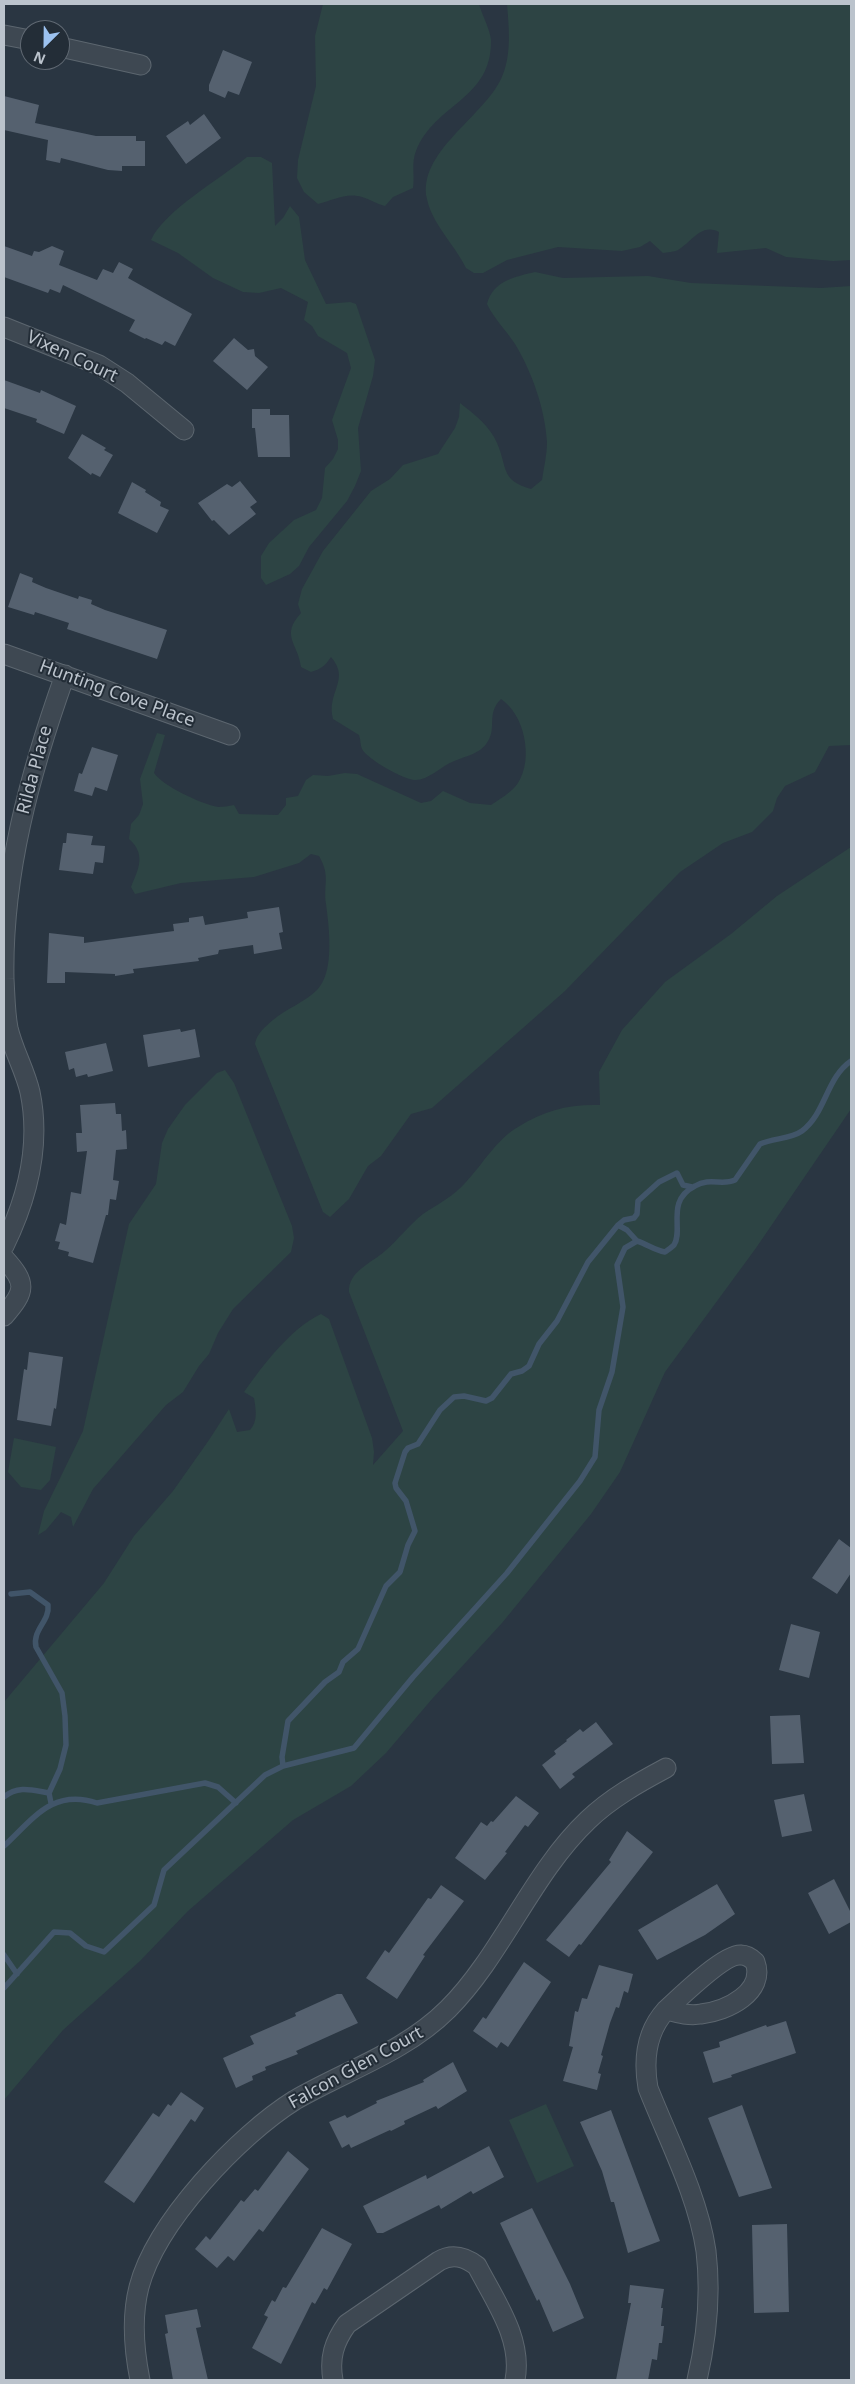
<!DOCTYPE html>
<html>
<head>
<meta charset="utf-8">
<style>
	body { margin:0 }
	#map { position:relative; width:855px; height:2384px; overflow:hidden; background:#2a3642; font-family:"Noto Sans",sans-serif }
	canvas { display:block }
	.frame { position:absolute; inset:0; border:5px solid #bbc3cc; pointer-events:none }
	.north { position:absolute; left:20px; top:20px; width:50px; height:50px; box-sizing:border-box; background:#232d37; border:1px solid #606973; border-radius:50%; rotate:203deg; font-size:14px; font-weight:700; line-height:20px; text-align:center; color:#bbc3cc }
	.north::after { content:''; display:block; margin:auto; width:18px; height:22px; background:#9cc2f0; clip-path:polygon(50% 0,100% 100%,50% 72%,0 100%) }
</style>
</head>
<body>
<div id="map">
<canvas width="855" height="2384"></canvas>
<div class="frame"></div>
<div class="north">N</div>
</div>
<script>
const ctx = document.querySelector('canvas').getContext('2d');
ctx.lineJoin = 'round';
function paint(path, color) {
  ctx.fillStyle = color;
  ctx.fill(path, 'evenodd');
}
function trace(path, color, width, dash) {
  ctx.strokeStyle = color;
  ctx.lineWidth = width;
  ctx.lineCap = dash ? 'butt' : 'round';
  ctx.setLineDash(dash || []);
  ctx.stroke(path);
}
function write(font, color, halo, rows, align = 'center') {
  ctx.font = font + ' "Noto Sans",sans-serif';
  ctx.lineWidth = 4;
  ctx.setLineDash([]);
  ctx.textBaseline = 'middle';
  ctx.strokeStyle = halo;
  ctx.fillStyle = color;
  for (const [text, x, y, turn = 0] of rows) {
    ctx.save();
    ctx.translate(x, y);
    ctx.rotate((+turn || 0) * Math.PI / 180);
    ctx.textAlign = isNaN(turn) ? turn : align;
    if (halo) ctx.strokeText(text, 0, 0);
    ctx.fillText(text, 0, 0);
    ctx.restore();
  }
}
paint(new Path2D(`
	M323,4h156c3,11 11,25 12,36 1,60 -56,63 -75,111 -5,12 -1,25 -3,37l-20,9 -8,9c-9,-2 -15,-7 -23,-9 -15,-5 -29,3 -44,7l-14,-12 -7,-14 1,-18 18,-74 -1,-50z
	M507,4h344v256l-18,1 -47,-4 -20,-9 -49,5 2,-21c-18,-9 -26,9 -41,18 -4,2 -11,2 -15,3l-13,-12 -10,6 -18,4 -64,-4 -51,13 -24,13h-9l-8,-5c-11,-23 -34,-44 -39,-69 -10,-46 56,-82 74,-120 11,-23 8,-50 6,-75z
	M247,157h14l11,6 3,63 8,-8 7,-12 9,11 6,43 21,44 24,-2 6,2 19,56 -2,16 -15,52 3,43 -6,15 -8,15 -38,46 -10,19 -9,8 -24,11 -5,-7v-22l8,-13 25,-23 22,-10 6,-12 3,-30 8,-9 5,-10v-9l-6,-20 19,-52 -4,-15 -29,-17 -6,-10 -8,-6 4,-18 -27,-14 -22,5 -16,-1 -30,-14 -35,-25 -27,-13c13,-29 69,-61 96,-83z
	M535,272l28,6 85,-2 43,7 130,5 30,-2v459l-22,1 -14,26 -30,14 -8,12 -4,13 -21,21 -29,11 -43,29 -115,119 -133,117 -21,6 -30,42 -13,10 -19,33 -19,18 -7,-5 -68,-168c2,-11 10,-17 18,-24 13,-11 32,-18 44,-30 18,-18 12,-63 9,-86 -3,-20 5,-27 -7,-48l-8,-2 -12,9 -45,14 -73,6 -46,11 -4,-7c8,-19 15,-33 -2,-48l2,-15 8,-9 4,-11 -3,-25 17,-46 8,2 -11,38c9,13 47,31 64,34 5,0 11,-1 16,-2l5,9 39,1 8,-10v-7l12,-2 8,-16 7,-5 15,1 17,-3 12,1 64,29 10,-2 12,-10 27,12 21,2c9,-6 21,-13 27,-22 16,-25 6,-69 -17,-84 -15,15 -4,28 -13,42 -7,13 -23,15 -36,21 -12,5 -23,18 -37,18 -11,0 -48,-21 -53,-31 -2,-4 -1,-9 -3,-14l-26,-16c-7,-27 18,-39 -2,-62 -6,9 -10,12 -20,15l-10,-5c-3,-24 -21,-31 0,-54l-3,-9 4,-15 21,-38 48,-60 19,-12 13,-14 35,-11 17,-26 4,-11 1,-14c14,11 30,23 37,40 11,25 3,37 34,46l11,-9c2,-13 5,-26 5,-38 -2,-33 -15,-70 -32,-98 -9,-14 -21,-25 -28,-40 6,-23 27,-27 48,-32z
	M851,847v262l-95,139 -91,124 -45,100 -29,42 -89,109 -70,76 -46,54 -35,33 -58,34 -105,91 -48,50 -77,69 -59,70v-398l100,-119 30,-47 39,-45 36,-51 20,-31 8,23 13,-2c8,-9 6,-20 4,-32l-10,-6c20,-28 46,-63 77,-78l8,5 43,119 2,14 -1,13 30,-34 -54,-139c-1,-21 23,-29 36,-41 13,-11 24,-26 38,-37 15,-10 31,-18 43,-32 17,-18 30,-42 52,-55 27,-17 51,-23 82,-22l-1,-33 23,-42 43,-48 66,-48 46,-38z
	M225,1070l9,13 58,143 2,12 -3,14 -58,57 -15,24 -9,21 -10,12 -16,26 -17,13 -73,84 -20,38 -2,-10 -10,-5 -15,18 -8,5 6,-24 39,-80 46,-207 27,-40 6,-41 6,-14 17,-24 32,-32z
	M14,1438l42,9 -6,33 -9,10 -20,-3 -13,-15z
	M546,2104l28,62 -37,17 -28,-63z`), '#2d4444');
trace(new Path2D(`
	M618,1225l6,-5 10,-2 3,-4 1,-13 21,-19 18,-9 6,12 9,2
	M11,1594l19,-2 18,13c2,16 -16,25 -12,42l26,46 3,23 1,29 -6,24 -11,24 2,10
	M283,1766l-1,-9 6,-36 37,-39 14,-10 4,-10 15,-13 28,-63 14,-14 8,-27 7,-14 -9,-30 -10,-13 -1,-5 10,-31 3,-4 10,-4 22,-34 14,-13 10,-1 22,5 6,-3 19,-24 11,-3 7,-5 10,-22 18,-23 31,-59 30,-37 9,5 10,11
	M4,1797c14,-12 28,-7 45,-4
	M4,1846c29,-27 49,-58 93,-43l108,-20 13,4 18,16
	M4,1955l13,19
	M4,1988l50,-56 16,1 16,13 18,6 50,-47 10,-35 101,-95 18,-9 71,-18 59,-71 94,-104 73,-92 15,-24 4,-47 13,-38 11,-65 -6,-42 8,-17 12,-7c10,3 17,9 28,11 3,-2 7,-5 9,-7 10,-15 -9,-44 21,-59 15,-9 27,0 40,-6l25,-36c13,-6 31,-5 42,-13 24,-18 24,-53 49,-70`), '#415569', 5.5);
paint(new Path2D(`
	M223,50l29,12 -13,33 -11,-4 -3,7 -16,-7v-6z
	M4,96l35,9 -4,18 61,13h40v5h9v25h-23v5l-14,-1 -47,-12 -1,5 -14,-3 2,-20 -44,-10z
	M204,114l17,24 -35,26 -20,-28 22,-15 2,4z
	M4,246l28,10 2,-5 5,1 13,-6 12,5 -5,14 38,15 6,-11 10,4 6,-11 14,7 -5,9 64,36 -17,32 -10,-5 -3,4 -16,-7 -1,1 -16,-8 6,-11 -72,-35 -3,8 -10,-4 -2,4 -44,-16z
	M234,338l14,12 6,-1 1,7 13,11 -21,23 -34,-29z
	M4,380l36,13 1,-3 35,16 -12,28 -28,-12 1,-3 -33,-11z
	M252,409h18v6h19l1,42h-32l-3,-29h-3z
	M82,434l24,14 -2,2 9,5 -13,22 -8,-4 -1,2 -23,-17z
	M240,481l17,21 -7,5 6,7 -27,21 -15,-15 -2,1 -14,-18 29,-19 5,3z
	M132,482l14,8 -1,2 16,10 -1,4 9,4 -12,23 -39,-20z
	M20,573l13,5 -1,4 14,6 32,11 1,-3 13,4 -1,4 14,6 62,20 -10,29 -90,-30 2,-6 -34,-11 -1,3 -26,-8z
	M92,747l26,8 -11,36 -12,-4 -3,9 -18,-5 5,-18 3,1z
	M67,833l26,3 -2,9 14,1 -2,17 -8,-1 -2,12 -34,-4 4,-27h3z
	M279,907l4,25 -4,1 3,16 -28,5 -1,-9 -34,5 -1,4 -20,4 1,3 -66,8 1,4 -19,3v-2l-50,-2v11h-18l2,-50 35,4v6l90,-12 -1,-7 16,-2v-4l14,-2 2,9 43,-7 -1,-6z
	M180,1029l1,3 14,-3 5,28 -52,10 -5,-32z
	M106,1043l7,28 -25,6 -1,-3 -11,3 -2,-9 -5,2 -4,-18z
	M115,1103l1,11h5l1,17 4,-1 1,19 -11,1 -3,30 6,1 -3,19 -6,-1 -2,16h-2l-13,48 -25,-7 1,-4 -11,-3 2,-7 -5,-1 5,-18 6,2 5,-33 10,2 6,-43 -10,1 -1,-19h6l-2,-28z
	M29,1352l34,5 -7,52 -2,-1 -3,18 -34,-6 7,-51 3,1z
	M839,1539l12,9v25l-14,21 -25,-16z
	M791,1624l29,8 -11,46 -30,-8z
	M800,1715l4,48 -32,1 -2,-48z
	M596,1722l17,22 -41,30 3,3 -15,12 -18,-24 14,-11 -2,-3 13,-10 -1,-1 14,-11 3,3z
	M804,1794l8,37 -30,6 -8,-37z
	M516,1796l23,17 -11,14 -3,-2 -20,27 2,1 -22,27 -30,-22 26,-36 6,4 4,-5 2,1z
	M627,1831l26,21 -72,93 -2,-1 -10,13 -23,-17 65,-78 -2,-2z
	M834,1879l17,34v9l-22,12 -21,-41z
	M717,1884l18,30 -30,21 -48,25 -19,-30z
	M441,1885l23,16 -41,54 2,1 -28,43 -31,-21 19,-28 4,3 39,-55 3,1z
	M524,1962l27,20 -43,65 -7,-5 -4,6 -24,-17 10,-14 3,2z
	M599,1965l34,9 -5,19 -4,-2 -5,17 -3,-1 -6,16 -9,32 2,1 -5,17 3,1 -4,16 -34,-9 10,-34 -4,-1 6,-35 3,1 4,-14 5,1z
	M337,1994h5l16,29 -62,28 2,3 -33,13 1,3 -14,6 1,4 -17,8 -13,-30 31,-14 -4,-8 46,-20 -1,-3z
	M786,2021l10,32 -65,22 1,2 -19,6 -10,-31 17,-5 -1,-5 47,-17 1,2z
	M453,2062l14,29 -29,18 -2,-3 -32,15 1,3 -14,7 -1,-1 -39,18 -2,-4 -7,4 -13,-26 16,-7 2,3 30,-15 -1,-2 48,-19 -1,-2z
	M181,2092l23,16 -9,14 -4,-3 -57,84 -30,-21 49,-69 6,4 9,-13 3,2z
	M742,2105l30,83 -33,9 -31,-79z
	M611,2110l49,131 -32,12 -14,-51h-3l-9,-31 -22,-49z
	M489,2146l15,31 -31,17 -2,-3 -30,18 -2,-4 -56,28h-6l-14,-27 63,-31 1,4z
	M288,2151l21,18 -46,63 -4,-3 -25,32 -6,-5 -11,12 -22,-19 11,-13 4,4 31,-40 3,2 11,-13 3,2z
	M532,2208l38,76 14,34 -31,14 -14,-33 -2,2 -37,-78z
	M787,2224l2,88 -35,1 -2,-88z
	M322,2228l30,16 -25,46 -3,-2 -9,16 -3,-2 -31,62 -29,-16 16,-31 -4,-2 8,-15 3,2 8,-15 3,1z
	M630,2285l34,4 -3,19h2l-2,18h3l-2,17h-3l-2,17 -5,-1 -4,21h-32l15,-77h-3z
	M197,2309l4,18 -5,1 12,52h-35l-8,-46 3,-1 -3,-18z`), '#55616f');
const street = new Path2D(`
	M4,35l26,5
	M60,47l81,18
	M4,327l95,38 28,18 57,47
	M4,654l226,81
	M4,1246c23,-47 37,-101 26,-154 -5,-22 -17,-42 -22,-64 -3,-16 -3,-33 -4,-49 -2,-105 26,-206 61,-304
	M4,1258c23,25 22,33 0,58
	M666,2010c12,3 23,6 35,4 26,-3 65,-22 54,-52 -4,-4 -9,-7 -14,-7 -16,-2 -62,43 -75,55 -20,22 -23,49 -18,78 20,51 50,108 58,163 5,43 1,86 -9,129
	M140,2380c-6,-30 -9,-62 -1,-93 17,-65 100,-152 156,-187 52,-30 110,-48 153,-91 54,-54 84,-136 140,-189 23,-22 50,-37 78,-52
	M333,2380c-4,-22 1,-38 14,-56l92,-63c14,-8 26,-4 38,5 18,35 46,73 38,114`);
trace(street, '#5c666f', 21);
trace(street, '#3e4852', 19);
write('18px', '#bbc3cc', '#232d37', [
	["Vixen Court",72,357,25],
	["Hunting Cove Place",117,694,20],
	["Rilda Place",35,770,-75],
	["Falcon Glen Court",356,2068,-29]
]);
</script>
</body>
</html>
